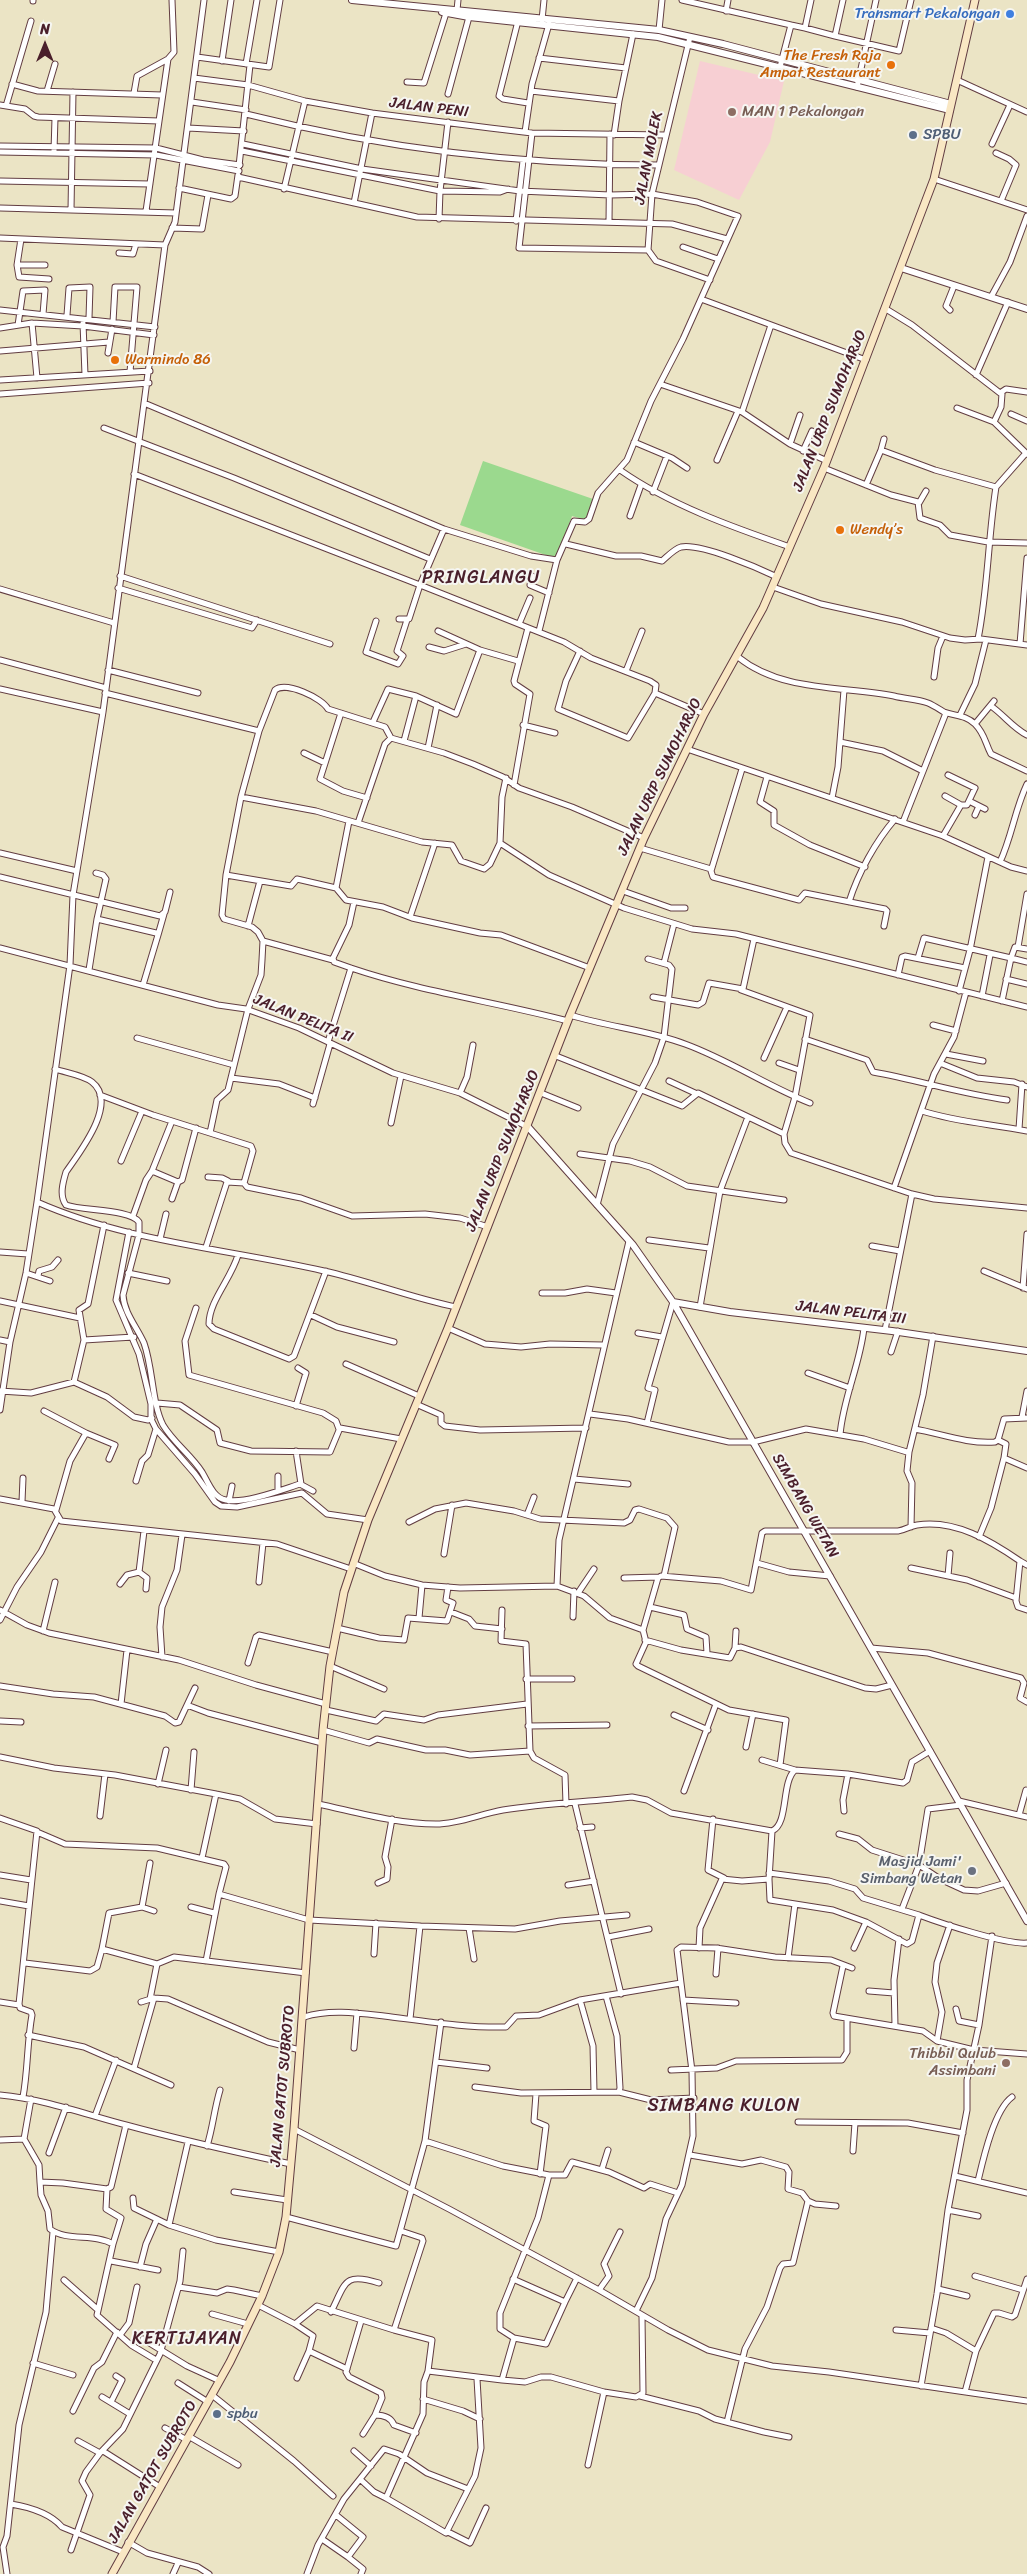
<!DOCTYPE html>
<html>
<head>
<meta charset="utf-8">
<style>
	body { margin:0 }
	#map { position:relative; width:1027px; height:2574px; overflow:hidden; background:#ebe4c5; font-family:Sriracha,sans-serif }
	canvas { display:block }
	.north { position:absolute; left:20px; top:20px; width:50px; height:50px; -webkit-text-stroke:4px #f6f6f2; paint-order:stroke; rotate:0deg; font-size:14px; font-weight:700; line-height:20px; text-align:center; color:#4a1f2b }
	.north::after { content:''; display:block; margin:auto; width:18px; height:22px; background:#4a1f2b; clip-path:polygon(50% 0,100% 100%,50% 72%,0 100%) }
</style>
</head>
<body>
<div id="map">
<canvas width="1027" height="2574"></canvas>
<div class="north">N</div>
</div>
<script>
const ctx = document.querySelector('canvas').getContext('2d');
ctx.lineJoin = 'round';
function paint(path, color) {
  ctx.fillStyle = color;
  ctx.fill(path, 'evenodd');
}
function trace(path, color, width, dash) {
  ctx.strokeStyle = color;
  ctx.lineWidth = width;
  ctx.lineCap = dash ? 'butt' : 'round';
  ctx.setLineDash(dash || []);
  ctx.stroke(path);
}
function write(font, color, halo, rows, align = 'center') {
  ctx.font = font + ' Sriracha,sans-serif';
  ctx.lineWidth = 4;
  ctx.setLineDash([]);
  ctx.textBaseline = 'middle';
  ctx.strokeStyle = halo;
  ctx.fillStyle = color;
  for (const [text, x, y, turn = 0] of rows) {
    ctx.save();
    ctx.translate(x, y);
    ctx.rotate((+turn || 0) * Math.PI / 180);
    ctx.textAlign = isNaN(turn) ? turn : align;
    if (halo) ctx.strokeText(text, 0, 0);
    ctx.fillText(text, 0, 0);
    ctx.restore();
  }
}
paint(new Path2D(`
	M700,61l84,20 -14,61 -31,58 -65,-30z`), '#f7cfd3');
paint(new Path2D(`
	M483,461l110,38 -7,21 -14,-4 -15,43 -97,-34z`), '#9bd98e');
const minor = new Path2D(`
	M33,0v1
	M682,0l109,25
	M457,10l1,-10
	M726,11l2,-11
	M542,20l2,-20
	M518,21l-19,75 4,3 25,4
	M805,28l30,8 8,-36
	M659,30l3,-30
	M835,36l64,15 12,-51
	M197,57l72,10 11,-67
	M539,58l87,10
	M222,61l9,-61
	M246,64l11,-64
	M780,67l11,-42 14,3 6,-28
	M194,78l54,7 57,16 67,12 118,15 42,5 133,2
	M957,80l70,32
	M407,82l17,1 23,-73
	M12,84l26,7 124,4
	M857,87l19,-87
	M47,91l8,-27
	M531,91l88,10
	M134,93l3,-17 31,-17
	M448,94l21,-77
	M192,102l54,8
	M0,105l25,4 9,7 4,1 121,4
	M6,106l25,-85
	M246,114c135,34 274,51 413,51
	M188,128l56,3
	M525,132l7,-48 17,-60
	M532,133l-13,115 129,2 4,-56 38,-157
	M614,135l5,-34 14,-67
	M992,144l18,-39
	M0,146l156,2 47,12 37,5
	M54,151l1,-33
	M242,151l198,40 60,1 8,-3
	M0,152l156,3 83,16
	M996,153l13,6 7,6 -15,36
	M239,166l11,-101
	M238,177l179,40 255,7 55,15
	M934,179l93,31
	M0,181l150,3
	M179,188l52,11 4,-3 3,-21
	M284,189l21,-88
	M354,203l18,-90
	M0,208l176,5
	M71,210l2,-118
	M146,211l22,-152 6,-7 -2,-52
	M439,219l1,-28 8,-69
	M516,221l7,-60
	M609,222l1,-88
	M172,228l30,1 6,-34
	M0,238l165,7
	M21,239l-4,26 2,12 30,2
	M683,247l35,12
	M648,250l8,11 54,19
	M119,253l14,1 3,-10
	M17,265h28
	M991,297l19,-35 17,-46
	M701,299l165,61
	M886,309l26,16 88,68 6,-4 21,3
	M0,310l155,17
	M950,310l-4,-4 8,-20
	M67,315l2,-27 21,-1 -1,31
	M113,322l2,-35h22l-7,85
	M32,323l51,3 71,9
	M83,323l2,52
	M18,325l5,-34 22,-1 -2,24
	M0,328l32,-5 5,55
	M0,351l109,-9
	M108,353l4,-24
	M976,375l32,-73
	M0,380l150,-9
	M660,384l82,28 48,32 37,17
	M0,394l149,-11
	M144,403l300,126 87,27 26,4 17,-39 11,1 4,-3 9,-26 29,-33 24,-59 32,-62 55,-123 -41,-14 -45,-8 -42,1 -90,-4 -158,-22 -119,-25
	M957,408l37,14 33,32
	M742,412l29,-87
	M1011,414l16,7
	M994,422l7,-15 1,-13
	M104,428l130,50 196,81
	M634,442l38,16 15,10
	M790,444l10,-29
	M881,450l3,-11
	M803,451l9,-20
	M717,460l21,-49
	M824,468l67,27 27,7 2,16 20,7 10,10 38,7 39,1
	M620,470c50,35 112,57 170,77
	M134,474l286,111 -11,34h-10
	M866,485l15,-35 54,20 61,17c-8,51 -8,102 -18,152
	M996,487l30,-34
	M653,492l14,-36
	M919,503l7,-12
	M630,516l11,-31
	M444,529l-24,56 144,57 27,16 59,23 6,4 -1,8 49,21
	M566,544l50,12h25l21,5c6,-5 12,-12 19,-14 20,-4 77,21 96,30
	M120,576l210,68
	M532,576l-2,9 19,8
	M773,587l48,17 81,18 48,16 15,2 16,-1 46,6
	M118,588l134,40 5,-8
	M0,589l114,34
	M376,621l-10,31 32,12 5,-8 -6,-5 10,-31
	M519,624l11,-26
	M438,631l42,19 38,11
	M539,631l18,-71
	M1020,644l7,-86
	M429,647l15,4 22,-7
	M580,651l-14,30 -8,28 70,29 27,-45
	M738,657c43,35 105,29 156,39 11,3 23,3 34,7 5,2 11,6 16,9 11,4 22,3 31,12 10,10 10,19 16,30l36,17
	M0,660l106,28
	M108,670l90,23
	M626,671l16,-40
	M934,677l4,-29 5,-12
	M0,689l103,23
	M105,693l154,38 16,-41c11,-9 47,8 53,19l57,18 6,11 53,15 29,11 30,13 16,11 53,19 72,31
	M991,706c14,10 22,22 36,29
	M341,713l-21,66 23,12 24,7
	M960,715l15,-31 11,-44
	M373,722l15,-33 28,7
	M975,724l19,-23
	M523,725l32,8
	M404,741l12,-45 40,18 24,-64
	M840,742l43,9 40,20
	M428,748l9,-43
	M687,749l256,87 68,31 16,4
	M304,753l21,10
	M742,769l-31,102 2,6 86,23 6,-7 80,16 2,2 -3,15
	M948,775l27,13 -8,17h-6
	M767,777l-7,25 14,9v14l36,20 55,22
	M514,785l16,-91 -15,-10 -1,-3 14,-53
	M241,797l18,-66
	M832,798l6,-31 6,-77
	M969,801l16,8
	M975,815l4,-9
	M349,821l-13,67 10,12 37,7 29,11 68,15 21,2 89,33
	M903,822l43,-109
	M358,823l27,-79 6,-6
	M943,836l18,-31 -16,-9
	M500,843l2,-46 4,-19
	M640,848l71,21
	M0,853l77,18
	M1000,862c12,-26 15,-53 27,-78
	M96,873l7,2 3,4 -9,40
	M226,875l65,11 6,-7 39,9
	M0,877l160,39 5,-4 5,-20
	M623,891l48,17h14
	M849,902c9,-29 27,-61 46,-83
	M410,917l25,-74
	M248,926l12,-45
	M158,935l6,-21
	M263,941l70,19
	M1018,947l9,-53
	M0,948l218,57 28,4 53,19 94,45 67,20 68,34
	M918,958l6,-20 87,20 4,-11 12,2
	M664,963l10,-39
	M351,968l-17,-6 -1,-4 16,-33 5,-23
	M89,970l8,-51 59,14 2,2 -15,50
	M898,975l4,-18 3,-1 60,12
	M1006,979l21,5
	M741,990l69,25 -15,82 -11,37 1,9 6,10 121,41 22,5 93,9
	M959,991l11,-41 18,-93
	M982,996l8,-41
	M653,997l45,8 5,-3 6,-19 34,6 11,-50
	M1002,1001l9,-43 16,4
	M570,1015c38,12 78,15 115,29 44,16 82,42 125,59
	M933,1025l23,6
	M137,1038l97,27
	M805,1039l62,21 6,12c45,8 88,22 134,28
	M328,1042l23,-74c71,24 145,34 217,53
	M946,1054l37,7
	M556,1056l126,50 16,-13 86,41
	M764,1058l23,-51
	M779,1063l20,7
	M940,1063l37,15 37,4 13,5
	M55,1069c12,4 28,6 37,13 27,21 -13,71 -26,90 -3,10 -7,24 0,33 17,6 64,4 73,17v13l-16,60c1,18 14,32 21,48 9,25 8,61 19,82 10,17 28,30 39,47 6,10 11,26 24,28 19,4 55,-10 74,-16l13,7
	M231,1078l48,6 36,14
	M669,1081l26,12
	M460,1093l7,-16 6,-32
	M541,1093l37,15
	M100,1095l53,20 57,18
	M313,1104l17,-60
	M922,1111c34,11 69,13 105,20
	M391,1123l10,-47
	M1019,1129l3,-45
	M580,1154l50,7 20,6 37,19 97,14
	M121,1161l21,-50
	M152,1171l20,-50
	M208,1177l14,1 6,3
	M894,1188l40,-114 20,-37 12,-45
	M172,1199l6,-17
	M37,1202c90,40 192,47 287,69 45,10 87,27 132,36
	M597,1205l16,-61 42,-81 9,-26 8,-68 -3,-4 -21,-6
	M133,1216l13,-36 6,-9 26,11 4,-2 14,-52
	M488,1227l-28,-9 -35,-4 -73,2 -51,-18 -54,-11 -3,-4 9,-32 -2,-5 -41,-13 7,-33 11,-10 20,-81 13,-34 1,-15 1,-19 -5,-9 -6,-5 -28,-8 -2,-4 4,-40 15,-78 75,14 106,31 30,3 9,16 23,8 6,-5 10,-21 49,32 75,33 68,21 44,5 291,73
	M129,1232l-13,68 23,54 12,50v15l5,10 -8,26 -6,6 -6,20
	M160,1239l6,-25
	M649,1240l60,8
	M872,1246l28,5
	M206,1247l21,-65 17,1
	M0,1252l28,2
	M238,1255c-7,24 -29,46 -29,69l5,5 75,30 5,-3 32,-85
	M984,1271l43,18
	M26,1273l24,8
	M128,1273l39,8
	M38,1276l1,-5 13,-4 6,-7
	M1023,1288l4,-54
	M542,1293h23l22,-4 29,4
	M0,1301l80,17
	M700,1307l20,-116 28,-74
	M196,1308l-11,33 4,34 134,38 13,8 3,8
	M311,1315l26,12 57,15
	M448,1328l37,16 36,3 29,-3 53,1
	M885,1330l27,-136
	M638,1333l24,4
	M0,1340l10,2
	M84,1340l50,-3
	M891,1352l7,-21
	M346,1364l73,32
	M808,1373l42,15
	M74,1382l10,-42 -5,-30 9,-6 16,-79
	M0,1391l31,2 43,-11 33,15 27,20 14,3 4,-2
	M157,1403l23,2 37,25 3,13 31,8 79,1 10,-24 61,11
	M416,1404l25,11v8l4,3 35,4 106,-2
	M296,1406l10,-33 -8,-5
	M0,1410l10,-68 16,-69 11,-71 33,-237 3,-70 30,-183 62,-467 10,-23 29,-222
	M44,1411l42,22 -16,28 -14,49
	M590,1414l38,5 101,23h24l53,-13 58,10 43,13h2l-2,19 5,12 -1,44
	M1022,1417l5,-26
	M647,1423l8,-33 -7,-2 25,-86
	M156,1429l39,45 20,28 6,4 16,1 65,-14 25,21 41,6
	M915,1429c27,5 52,15 80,13l3,-2 6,-21 23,-1
	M86,1433l29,12 -6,14
	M840,1435c3,-37 20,-70 24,-107
	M998,1440l8,4 -2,14 23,10
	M296,1451l5,33
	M909,1452l14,-57 10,-59
	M278,1476v15
	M574,1479l54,5
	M0,1499l54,10 7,12 216,23 74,25
	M229,1501l3,-15
	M22,1502l1,-24
	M527,1515l7,-18
	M409,1522l26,-13 31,-6 48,8 26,8 84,4 6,-3 5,-10 4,-1 28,9 8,9 -11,49
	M979,1537l12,-29 13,-50
	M444,1554l8,-49
	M1020,1561l7,4
	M353,1563l32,13 37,9 38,3 97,-2 27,10 26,22 33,12 3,12 -10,22 2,2 91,44 57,10 -6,45
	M757,1563l32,9 41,4
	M911,1568l56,12 49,18
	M139,1572l5,-41
	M948,1576l2,-23
	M624,1578l35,-1
	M259,1582l4,-39
	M120,1584l7,-9 12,-3 8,6 -1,11
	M557,1586l2,-46 70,-299
	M578,1593l16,-24
	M650,1607l34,8 3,14 19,8 1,16
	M0,1610l27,15 22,8 130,27 77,25 70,19
	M502,1610l-1,31 25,3 4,107 4,7 31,17 1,29
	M451,1612l18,7 6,7 27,3
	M573,1617l1,-26
	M419,1618l3,-33
	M0,1620l17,-33 24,-35 17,-34
	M337,1628l42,10 25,2 4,-22 39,3 6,-18 -7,-3 2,-13
	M643,1630l15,-52 3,-2 60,5 30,9 11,-57 3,-2h133c7,-1 12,-5 19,-6 38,-6 74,16 103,36l-4,40 2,6 9,3
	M43,1631l12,-49
	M645,1640l36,10 49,8 5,-10 6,-1 124,41 11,1 16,-4
	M735,1648l1,-17
	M871,1648l57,5 93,25 3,5 -4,15 7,4
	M162,1657l-2,-30 2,-20 15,-37 5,-35
	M248,1663l8,-26 3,-2 74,17
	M330,1666l54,23
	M526,1679h46
	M0,1686l53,8 41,3 71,19 10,7 4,-1 8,-17 21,8 114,30
	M121,1704l6,-54
	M187,1705l8,-17
	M326,1710l50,11 8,-7 40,6 14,-5 89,-11
	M674,1715l34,15
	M0,1721l21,1
	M528,1726l79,-1
	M323,1730l46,13 8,-4 49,11h19l25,5 60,-4
	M746,1747l7,-33
	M0,1757l54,11 61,7 101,19 24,5 35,20 42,5
	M762,1760l33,10
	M158,1784l8,-34
	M191,1790l3,-38
	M684,1791l32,-87
	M959,1801l68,16
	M318,1804c38,8 79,20 118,20 23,0 44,-10 67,-14 42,-7 86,-8 129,-13l15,3 24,13 101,18c17,-7 9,-49 23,-61l53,4 55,9 4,-3 5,-18 18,-11
	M575,1804l46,190
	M844,1811l-1,-11 5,-26
	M1019,1815l7,-25
	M100,1816l5,-42
	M0,1818l37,13 -18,173 1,4 11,4 1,3c-5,27 -4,55 -9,82
	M713,1819l-5,51 16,8
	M580,1828l12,-1
	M772,1831l-3,48 1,21 63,10 33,12 41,22 5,-3 7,-26c21,8 88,30 108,28
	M37,1832l28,12 92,4 67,16 2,3 -7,27 90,26 111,6 95,3 45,-8 67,-6
	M839,1834l19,5 14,11 47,15 21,14 24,11 14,1 28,-8
	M202,1858l14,-64
	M769,1873l60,8 26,8 8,9 56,17
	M0,1875l31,5
	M378,1883l9,-4 1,-12 -3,-10 7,-38
	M568,1885l26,-4
	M0,1901l29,5
	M142,1907l12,4
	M191,1907l23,6
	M902,1909l17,-44 9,-56 33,-4
	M469,1928l5,31
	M608,1937l41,-8
	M699,1948l1,-20 22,-49 20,2 27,-2
	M854,1948l12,-26
	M102,1949l7,-36 33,-6 8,-44
	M374,1954l2,-31
	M788,1958l7,-54
	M206,1961l13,-67
	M25,1963l65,8 7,-4 5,-18 55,15 17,-7 132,16
	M843,1966l-10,47 1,3 89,15 14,10 37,9 53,4
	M716,1974l2,-26
	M869,1991l25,2
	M150,1999l7,-35
	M580,2000l13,46 1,46
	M683,2000l53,3
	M0,2002l19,3
	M141,2002l13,-4 14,1 100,43 32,8
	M956,2009l3,12 20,4
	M304,2017c25,-8 54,-4 80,-1 40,5 82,12 122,11l10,-11 23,-1 41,-15 101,-17 -4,-33 4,-3 35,1 59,9 56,3 21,8
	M410,2019l10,-93
	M895,2026l-1,-46 5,-41
	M28,2035l56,12 87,38
	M937,2041l5,-29 -7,-30 2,-19 13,-38
	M354,2048l3,-35
	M436,2062l51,6
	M134,2068l20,-70
	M671,2070l46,-2 19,-7 106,-1 5,-8v-33
	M475,2087l46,6 98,-1 1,-4 -3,-52 -11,-40
	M619,2092l32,8 43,-2
	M536,2094l-2,27 12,5 -6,48
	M0,2095c44,4 84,19 126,30 55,15 109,27 165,39
	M95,2116l21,-56
	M798,2122l110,1 55,10
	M294,2129l155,80 150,81 69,40 40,20 64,16 57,6 198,29
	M24,2139l15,26 1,17 23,1 44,6 4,-2 15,-62
	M0,2140l24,-1 7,-40
	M207,2146c6,-19 7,-36 13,-56
	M853,2151l2,-28
	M49,2153l17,-46
	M690,2155l52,9 19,-4 25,7 3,5 -1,17 14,4 6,8 7,3 21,2
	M602,2169l6,-19
	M549,2175h16l7,-13 37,10 35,16 6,-4 28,9
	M955,2176l72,17
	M978,2181c5,-21 16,-71 34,-84
	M40,2182l1,13 7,16 2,18c17,13 44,4 63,15l-16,71 34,30 25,15
	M107,2189l-1,20 15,9 -8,26
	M234,2192l53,8
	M133,2198l1,10 35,17 47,15 63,12
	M948,2210l30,6
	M286,2217l110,29 29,-105 16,-119
	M169,2225l19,-83
	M401,2231l21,7 1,3 -29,89 38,10 -4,31 74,9 12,-42 -14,-9v-16l38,-95 11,-43 -46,-9 -78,-25
	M111,2261l47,9
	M140,2267l6,-23 11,-25
	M975,2276l48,14
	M513,2279l52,23 -19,42 -32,-6
	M64,2280l33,29
	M179,2287l38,6 10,-4 7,1 28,6
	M938,2289l29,7
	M599,2290l10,-14 -5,-12 16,-32
	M565,2302l12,-24
	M258,2305l37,19 22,-18 77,24
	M636,2311l16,-33 14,-59 16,-34 11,-49 -1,-65 -11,-88
	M331,2312c15,-30 13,-40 48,-29
	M212,2314l36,10
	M361,2321l-15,51 3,5 32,16 1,5 -7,17
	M295,2324l18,12 -4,15 38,18
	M931,2328l15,5 30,18 -11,41
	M896,2330l34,3
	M120,2335l9,-12 8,-36
	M143,2339l44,27 33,15
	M976,2351l18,-38h5l13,4 3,-2 12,-36
	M33,2363l40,12
	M428,2371l-4,11 -1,32 -37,84 60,35 29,-57 6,-28 -4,-69
	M297,2378l12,-27
	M502,2380l23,2 16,-5h10l53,15
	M178,2383l30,19
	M921,2386l16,-92 11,-84 19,-100v-30l12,-55 13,-89
	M212,2395l82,66 39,35
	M640,2396l59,15 16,8 49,13 25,5
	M102,2397l28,17
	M423,2399l40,12 17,8
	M111,2402l11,-22 -6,-4
	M73,2411l21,-43 8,-6 15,-30
	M727,2422l18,-73 22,-42 13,-39 3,-4 10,-1 15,-62
	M165,2428l22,12
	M363,2434l12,-19c9,0 16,2 19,10l22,8
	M190,2437l48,28
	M78,2441l22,12
	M103,2451l57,36
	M354,2451l17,15
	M588,2465l16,-73 32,5 7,-4 -1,-77
	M361,2480l13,12 12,6
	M11,2504c18,3 39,9 51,23l61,25
	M336,2515l27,22 -15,20 15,12 -2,5
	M448,2532l22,11 16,-35
	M322,2539l26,18
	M128,2542l19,11 51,14 11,7
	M71,2550l19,-55 -8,-14 4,-9 14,-19 23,-24 37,-75 20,-73 3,-30
	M7,2574l-4,-27 4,-11 12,-111 27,-113 7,-80
	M173,2574l5,-11
	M307,2574l11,-29 26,-46 40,-50 15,5 28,19 41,16`);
const tertiary = new Path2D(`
	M352,0l307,30 64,14 228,60
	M442,12l27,5 189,20 292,73
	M901,268l126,41
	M528,1127l105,118 40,57 354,619
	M673,1302l57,10 162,19 135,20`);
const secondary = new Path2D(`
	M112,2574l118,-212 32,-66 17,-44 7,-35 8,-88 29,-399 7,-64 14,-74 24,-72 80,-192 122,-313 74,-177 60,-124 59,-106 61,-140 110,-289 41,-179`);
trace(minor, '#623d42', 7);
trace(tertiary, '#623d42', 8);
trace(secondary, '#623d42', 9);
trace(minor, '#fff', 5);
trace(tertiary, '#fff', 6);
trace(secondary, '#f9e7c3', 7);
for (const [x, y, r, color] of [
	[1010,14,5,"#3f7fe0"],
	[891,65,5,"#e8710a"],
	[732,112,5,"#8d6e63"],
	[913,135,5,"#5c6f8a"],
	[115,360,5,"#e8710a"],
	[840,530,5,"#e8710a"],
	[972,1871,5,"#6b7280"],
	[1006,2063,5,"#8d6e63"],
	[217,2414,5,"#5c6f8a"]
]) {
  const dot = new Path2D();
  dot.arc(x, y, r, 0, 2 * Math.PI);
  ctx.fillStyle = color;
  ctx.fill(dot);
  trace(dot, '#f6f6f2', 2);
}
write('15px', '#366cbe', '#f6f6f2', [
	["Transmart Pekalongan",1000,14]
], 'right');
write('15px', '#c56008', '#f6f6f2', [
	["The Fresh Raja",881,56,"right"],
	["Ampat Restaurant",881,73,"right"],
	["Warmindo 86",125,360],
	["Wendy’s",850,530]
], 'left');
write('15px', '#4a1f2b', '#f6f6f2', [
	["JALAN PENI",429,108,7],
	["JALAN MOLEK",649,158,-79],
	["JALAN URIP SUMOHARJO",830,411,-68],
	["JALAN URIP SUMOHARJO",660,777,-64],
	["JALAN PELITA II",303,1019,22],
	["JALAN URIP SUMOHARJO",503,1151,-68],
	["JALAN PELITA III",851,1313,7],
	["SIMBANG WETAN",805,1506,60],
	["JALAN GATOT SUBROTO",283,2086,-85],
	["JALAN GATOT SUBROTO",153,2472,-60]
]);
write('15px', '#785e54', '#f6f6f2', [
	["MAN 1 Pekalongan",742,112],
	["Thibbil Qulub",996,2054,"right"],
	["Assimbani",996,2071,"right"]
], 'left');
write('15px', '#4e5e75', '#f6f6f2', [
	["SPBU",923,135],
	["spbu",227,2414]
], 'left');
write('15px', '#5b616d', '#f6f6f2', [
	["Masjid Jami'",962,1862],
	["Simbang Wetan",962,1879]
], 'right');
ctx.letterSpacing = '1px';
write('18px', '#4a1f2b', '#f6f6f2', [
	["PRINGLANGU",481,578],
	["SIMBANG KULON",724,2106],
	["KERTIJAYAN",187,2339]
]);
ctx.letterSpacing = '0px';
</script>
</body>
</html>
